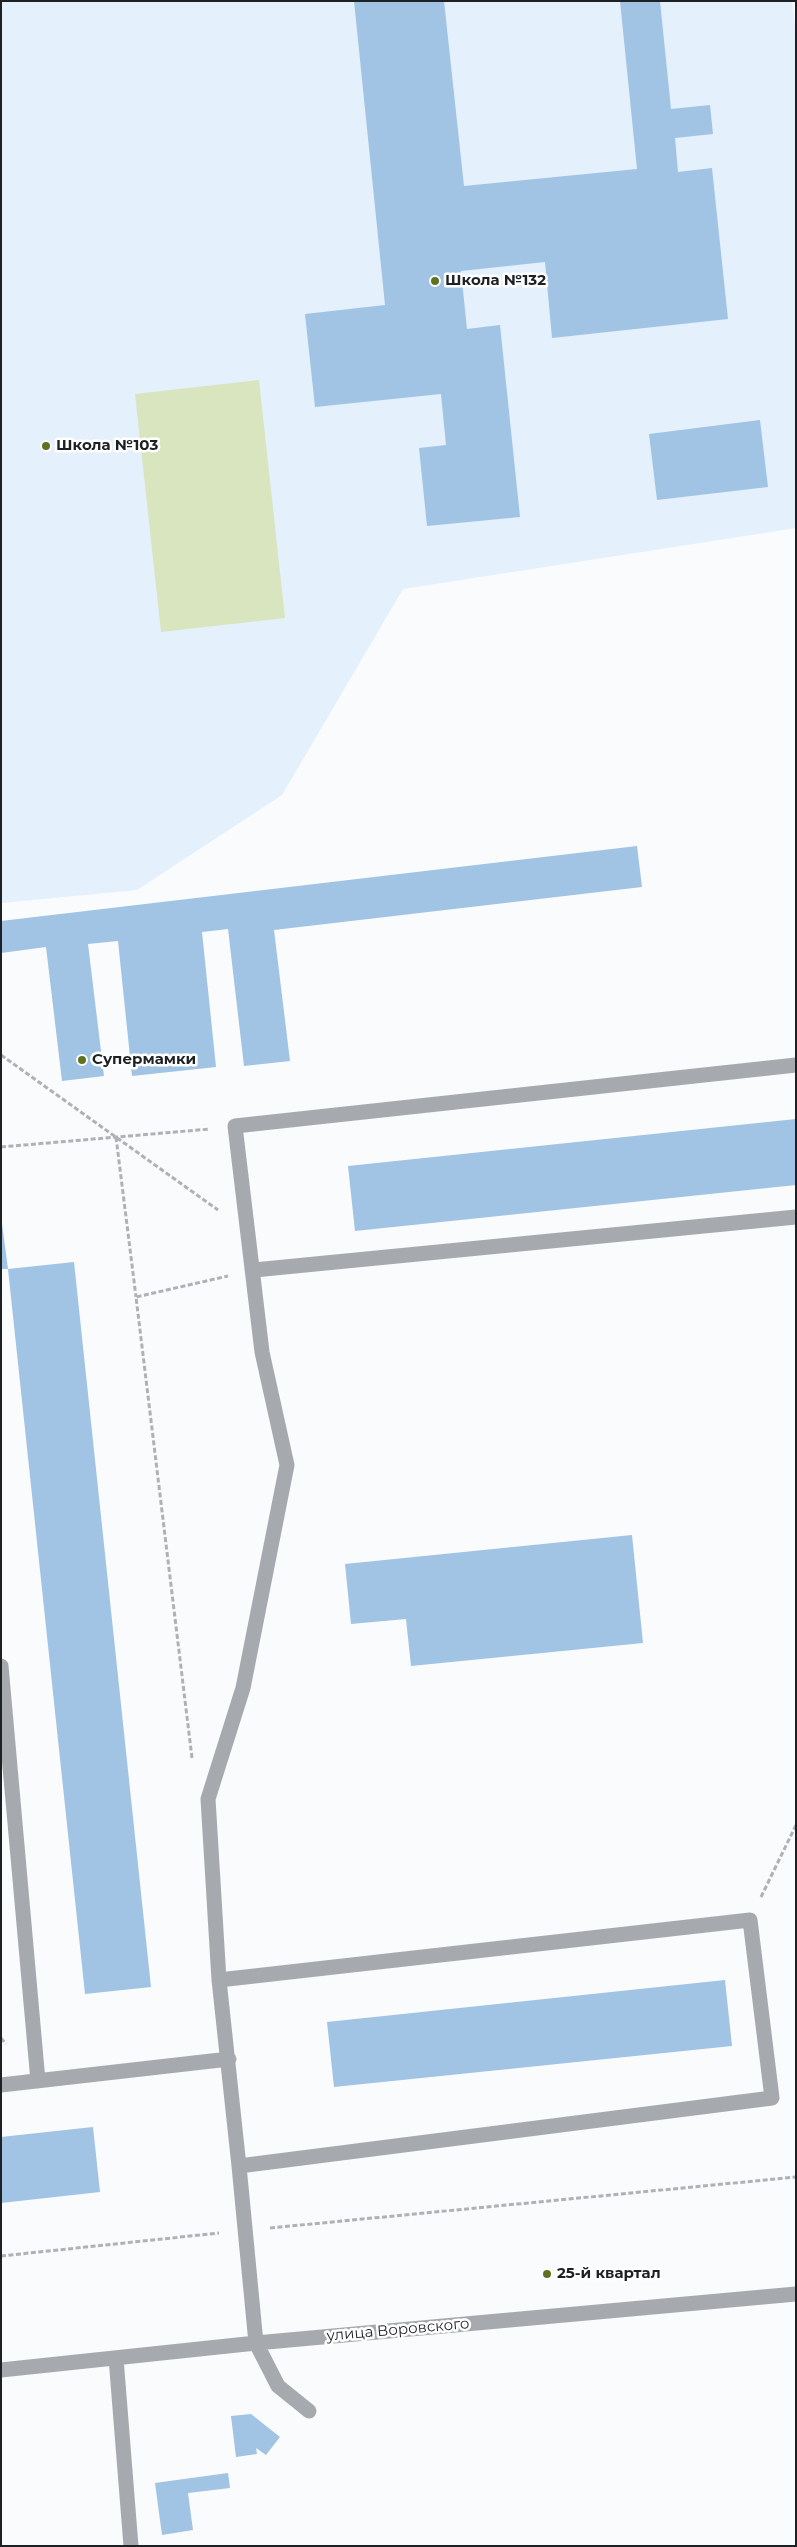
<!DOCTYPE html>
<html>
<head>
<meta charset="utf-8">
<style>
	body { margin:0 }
	#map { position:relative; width:797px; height:2547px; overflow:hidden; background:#f9fbfd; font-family:Montserrat,sans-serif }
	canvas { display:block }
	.frame { position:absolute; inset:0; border:2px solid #1e2124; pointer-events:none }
</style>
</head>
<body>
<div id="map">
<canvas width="797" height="2547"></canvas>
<div class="frame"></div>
</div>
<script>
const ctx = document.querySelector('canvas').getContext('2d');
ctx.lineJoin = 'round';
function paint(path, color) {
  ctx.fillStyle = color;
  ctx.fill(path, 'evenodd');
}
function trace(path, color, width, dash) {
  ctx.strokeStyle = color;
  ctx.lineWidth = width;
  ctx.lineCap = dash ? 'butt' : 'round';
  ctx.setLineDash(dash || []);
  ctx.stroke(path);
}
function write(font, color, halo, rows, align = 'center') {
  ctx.font = font + ' Montserrat,sans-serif';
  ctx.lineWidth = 5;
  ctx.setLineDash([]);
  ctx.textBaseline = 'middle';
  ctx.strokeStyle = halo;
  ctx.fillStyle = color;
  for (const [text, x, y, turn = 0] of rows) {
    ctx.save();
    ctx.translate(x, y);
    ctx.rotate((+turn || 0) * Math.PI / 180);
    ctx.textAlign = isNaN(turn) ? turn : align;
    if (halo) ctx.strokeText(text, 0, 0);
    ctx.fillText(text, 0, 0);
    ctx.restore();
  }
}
paint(new Path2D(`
	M1,1h791l4,33v494l-393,61 -121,206 -145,95 -136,13z`), '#e4f0fc');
paint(new Path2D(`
	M259,380l26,238 -124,14 -26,-238z`), '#d8e5bf');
paint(new Path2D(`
	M354,1h90l20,185 173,-17 -17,-168h40l11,108 39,-4 3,29 -38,4 3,34 34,-4 16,151 -176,19 -7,-76 -84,9 6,58 33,-4 20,192 -93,9 -8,-78 27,-3 -5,-51 -126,13 -10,-93 80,-9z
	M760,420l8,67 -111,13 -8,-66z
	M637,846l5,41 -368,43 16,131 -46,5 -16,-137 -26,3 14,135 -84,9 -14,-135 -30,3 16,132 -42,5 -16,-134 -45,6v-32z
	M796,1119v66l-441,46 -7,-65z
	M1,1216l7,53h-7z
	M74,1262l77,725 -66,7 -77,-725z
	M632,1535l11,108 -232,23 -5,-47 -55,5 -6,-60z
	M725,1980l7,66 -398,41 -7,-65z
	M93,2127l7,65 -99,11v-66z
	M251,2414l29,23 -14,18 -10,-7 1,6 -21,3 -5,-41z
	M228,2473l2,15 -42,5 5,37 -31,5 -7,-52z`), '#a1c3e4');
trace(new Path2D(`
	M1,1055l217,155
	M116,1137l20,160
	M1,1147l209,-18
	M192,1758l-56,-461 92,-21
	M761,1897l35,-72
	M1,2038l5,6
	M270,2228l526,-51
	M1,2256l218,-23`), '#afb2b4', 3, [5, 2.5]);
trace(new Path2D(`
	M254,1270l542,-53
	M1,1666l37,415
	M219,1980l-11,-181 35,-111 44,-223 -25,-113 -27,-226 561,-61
	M1,2085l228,-26
	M239,2166l-20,-186 531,-60 22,178 -533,68 17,177 22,43 31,25
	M116,2358l15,188
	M1,2370l255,-27 540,-49`), '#a6aaae', 15);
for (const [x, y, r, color] of [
	[435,281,5,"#5e7322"],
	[46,446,5,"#5e7322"],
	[82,1060,5,"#5e7322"],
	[547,2274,5,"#5e7322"]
]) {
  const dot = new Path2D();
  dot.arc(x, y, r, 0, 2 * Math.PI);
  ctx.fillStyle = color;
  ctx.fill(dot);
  trace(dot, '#fff', 2);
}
write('bold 15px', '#1e2124', '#fff', [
	["Школа №132",445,281],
	["Школа №103",56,446],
	["Супермамки",92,1060],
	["25-й квартал",557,2274]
], 'left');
write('15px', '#1e2124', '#fff', [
	["улица Воровского",398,2330,-5]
]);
</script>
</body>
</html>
